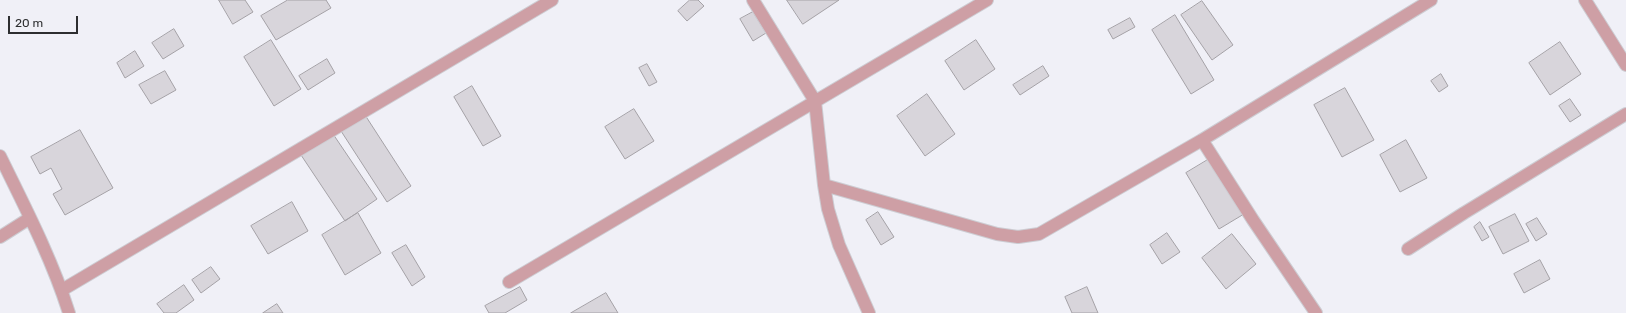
<!DOCTYPE html>
<html>
<head>
<meta charset="utf-8">
<style>
	body { margin:0 }
	#map { position:relative; width:1626px; height:313px; overflow:hidden; background:#f0f0f7; font-family:Rubik,sans-serif }
	canvas { display:block }
	.scale { position:absolute; left:8px; top:16px; width:70px; height:18px; box-sizing:border-box; border:2px solid #2d2e30; border-top:0; padding-left:5px; font-size:12px; line-height:14px; white-space:nowrap; color:#2d2e30; -webkit-text-stroke:3px #f0f0f7; paint-order:stroke }
</style>
</head>
<body>
<div id="map">
<canvas width="1626" height="313"></canvas>
<div class="scale">20 m</div>
</div>
<script>
const ctx = document.querySelector('canvas').getContext('2d');
ctx.lineJoin = 'round';
function paint(path, color) {
  ctx.fillStyle = color;
  ctx.fill(path, 'evenodd');
}
function trace(path, color, width, dash) {
  ctx.strokeStyle = color;
  ctx.lineWidth = width;
  ctx.lineCap = dash ? 'butt' : 'round';
  ctx.setLineDash(dash || []);
  ctx.stroke(path);
}
const building = new Path2D(`
	M219,0h26l8,12 -20,12z
	M288,0h38l5,8 -55,32 -15,-24z
	M690,0h8l6,6 -17,15 -9,-10z
	M787,0h52l-36,24z
	M1202,1l31,44 -21,15 -31,-45z
	M753,12l13,21 -13,8 -13,-22z
	M1175,15l39,65 -23,14 -39,-64z
	M1130,18l5,9 -22,12 -5,-9z
	M174,29l10,17 -21,13 -11,-16z
	M271,40l30,49 -27,17 -30,-49z
	M976,40l19,29 -31,21 -19,-29z
	M1560,42l21,32 -31,21 -21,-32z
	M135,51l9,15 -19,12 -8,-15z
	M327,59l8,14 -27,17 -9,-14z
	M647,64l10,18 -8,4 -10,-18z
	M1043,66l6,10 -29,19 -7,-10z
	M165,71l11,19 -25,14 -12,-19z
	M1441,74l7,12 -9,6 -8,-11z
	M472,86l29,50 -18,10 -29,-49z
	M1345,88l29,52 -32,17 -28,-52z
	M927,94l28,40 -30,22 -28,-40z
	M1570,99l11,16 -11,7 -11,-16z
	M634,109l20,32 -29,18 -20,-32z
	M365,115l46,71 -24,16 -46,-71z
	M80,130l33,58 -48,27 -12,-21 9,-5 -11,-21 -11,6 -9,-17z
	M331,131l46,68 -32,22 -46,-69z
	M1406,140l21,38 -27,14 -20,-37z
	M1211,158l33,56 -25,15 -33,-56z
	M292,202l16,29 -40,23 -17,-28z
	M878,212l16,25 -13,8 -15,-25z
	M358,213l23,40 -36,22 -23,-40z
	M1515,214l14,27 -26,13 -14,-27z
	M1537,218l10,16 -11,7 -10,-17z
	M1480,222l9,15 -7,4 -8,-14z
	M1167,233l13,19 -18,12 -12,-19z
	M1232,234l24,30 -30,25 -24,-31z
	M406,245l19,32 -13,9 -20,-33z
	M1540,260l10,19 -26,14 -10,-19z
	M211,267l9,12 -19,14 -9,-13z
	M184,285l10,15 -18,13h-12l-7,-9z
	M520,287l7,13 -22,13h-16l-4,-7z
	M1087,287l11,26h-26l-7,-16z
	M606,293l12,20h-47z
	M277,304l6,9h-20z`);
paint(building, '#d8d5db');
trace(building, '#a4a1a6', 1);
const minor = new Path2D(`
	M753,0l62,101 9,84 4,24 11,36 30,68
	M1585,0l41,65
	M1202,140l51,80 63,93
	M0,156c25,51 52,103 69,157
	M824,185l173,49 21,3 21,-3 163,-94 229,-140
	M0,237l30,-19
	M1408,249l56,-36 162,-99
	M509,282l478,-282
	M62,290l490,-290`);
trace(minor, '#cdcdd3', 14);
trace(minor, '#ce9fa5', 12);
</script>
</body>
</html>
